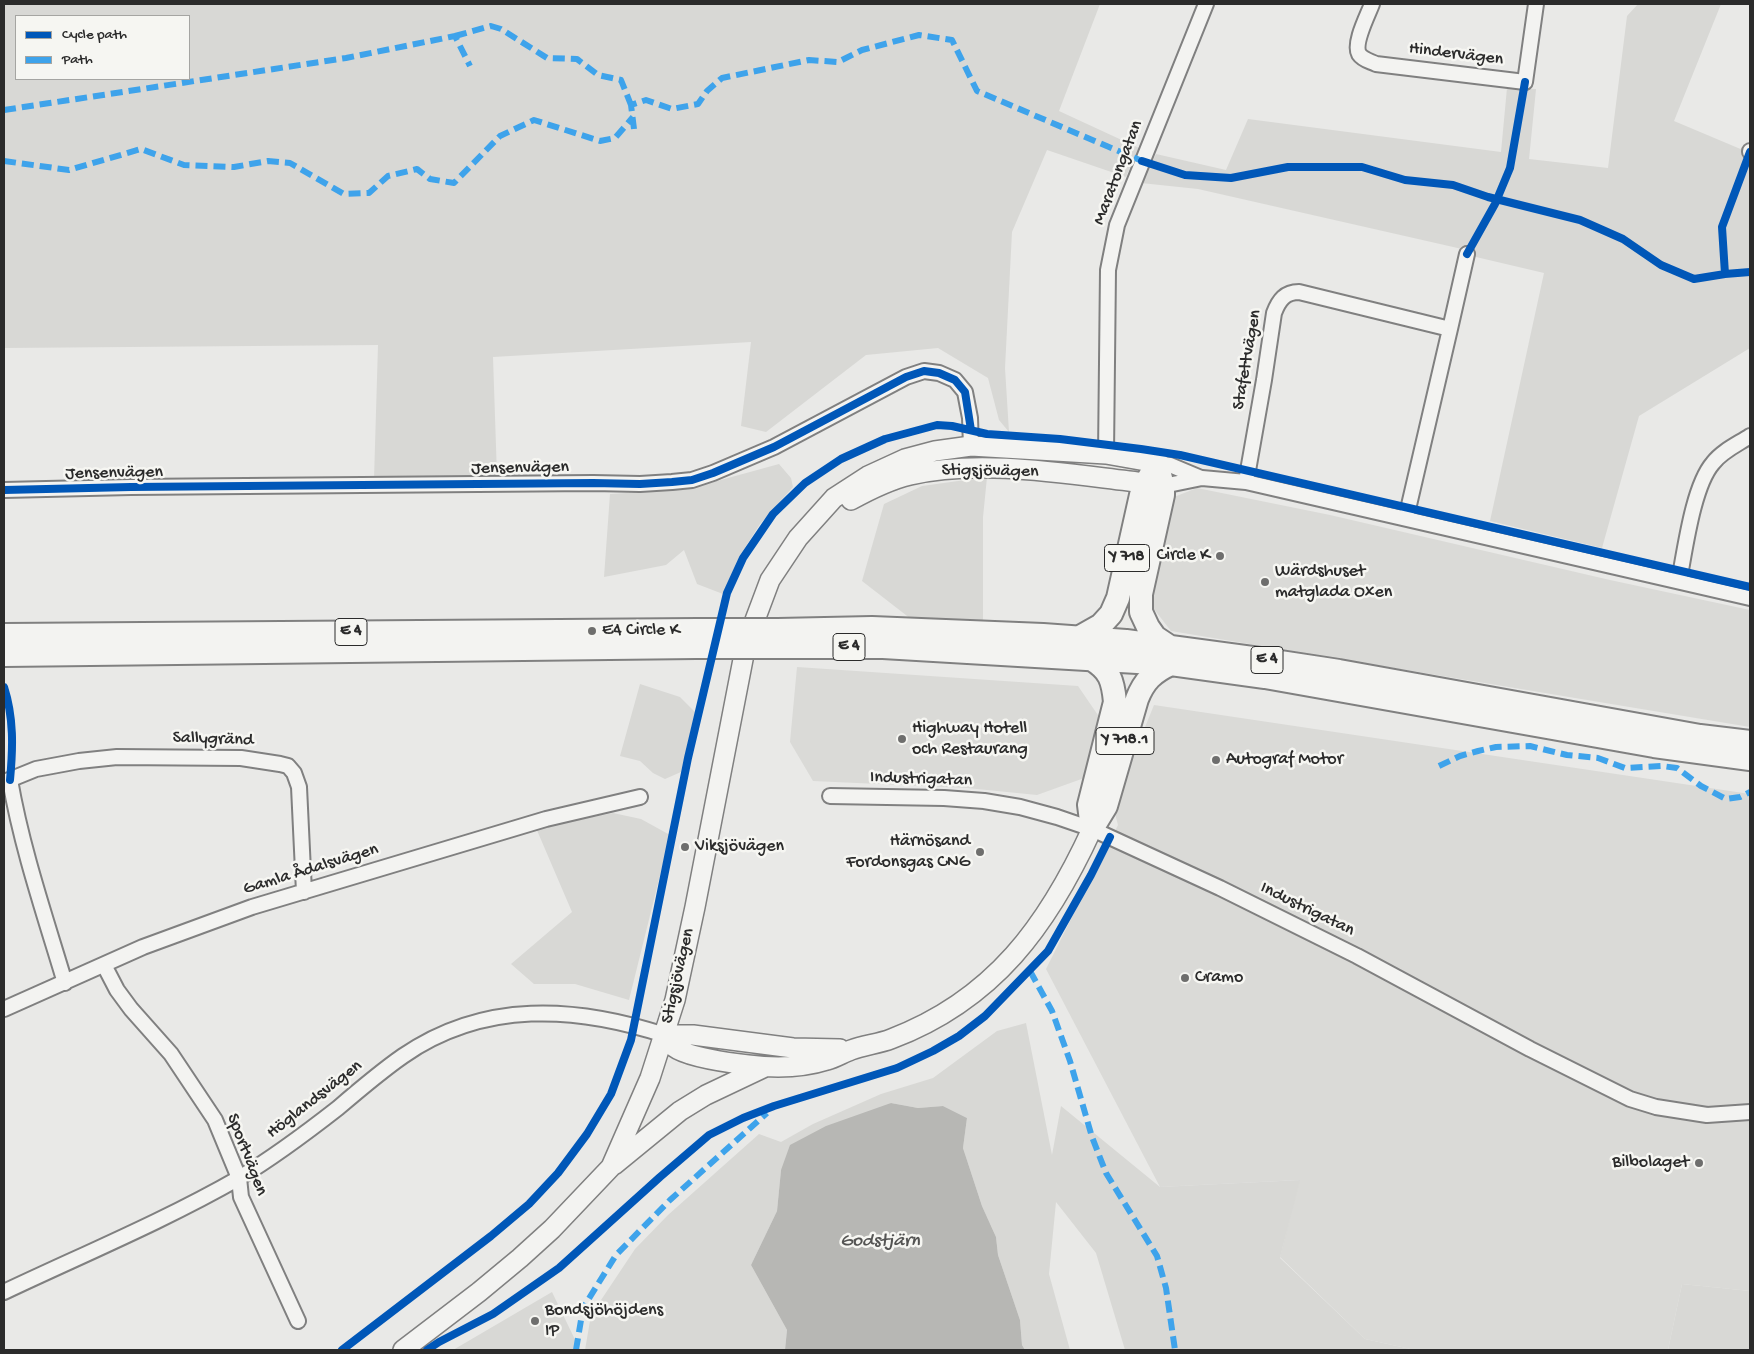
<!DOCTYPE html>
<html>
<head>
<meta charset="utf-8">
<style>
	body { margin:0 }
	#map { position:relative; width:1754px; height:1354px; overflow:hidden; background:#e9e9e7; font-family:"Gochi Hand",sans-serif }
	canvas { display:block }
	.frame { position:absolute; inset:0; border:5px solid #2b2b2b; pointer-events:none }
	.legend { position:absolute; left:15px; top:15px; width:175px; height:65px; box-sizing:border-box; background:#f6f6f2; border:1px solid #a5a5a2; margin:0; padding:6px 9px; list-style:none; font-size:15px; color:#2b2b2b }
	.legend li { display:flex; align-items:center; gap:10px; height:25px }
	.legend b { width:25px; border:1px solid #a5a5a2 }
</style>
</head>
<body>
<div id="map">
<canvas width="1754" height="1354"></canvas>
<div class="frame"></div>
<ul class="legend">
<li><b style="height:6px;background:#0057b8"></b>Cycle path</li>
<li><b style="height:6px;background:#3ea3eb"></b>Path</li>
</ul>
</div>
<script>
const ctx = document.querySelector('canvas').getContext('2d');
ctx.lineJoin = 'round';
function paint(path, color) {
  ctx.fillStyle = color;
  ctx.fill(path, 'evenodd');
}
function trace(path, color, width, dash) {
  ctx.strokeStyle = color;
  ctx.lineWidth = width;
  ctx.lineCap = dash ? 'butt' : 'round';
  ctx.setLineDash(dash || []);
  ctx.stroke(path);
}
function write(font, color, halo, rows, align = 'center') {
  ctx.font = font + ' "Gochi Hand",sans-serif';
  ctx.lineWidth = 5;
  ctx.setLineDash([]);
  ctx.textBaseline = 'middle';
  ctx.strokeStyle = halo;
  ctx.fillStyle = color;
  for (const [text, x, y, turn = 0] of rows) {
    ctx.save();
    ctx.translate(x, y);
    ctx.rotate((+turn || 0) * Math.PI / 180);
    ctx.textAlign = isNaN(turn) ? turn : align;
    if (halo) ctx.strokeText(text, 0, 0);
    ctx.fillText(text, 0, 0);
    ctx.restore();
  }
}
paint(new Path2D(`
	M1197,488l133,27 280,65 140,30v117l-579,-96 -21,-27 24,-107z
	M797,667l281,19 24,35 -15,56 -50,18 -70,-7 -154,-7 -23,-39z
	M1154,705l596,89v497l-68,-7 -14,66h-253l-50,-11 -85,-82 19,-77 -139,7 -114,-218 72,-144 -5,-19z`), '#dadad7');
paint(new Path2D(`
	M4,4h1096l-41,107 80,37 -13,29 -79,-27 -35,82 -7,136 4,64 -10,-12 -11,-42 -50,-30 -72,7 -100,77 -25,-6 10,-84 -258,15 4,119 -123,3 4,-134 -374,3zM16,16h173v63h-173z
	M1638,4h83l-47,117 76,32v195l-111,68 -37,132 -112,-27 54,-248 -68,-16 -14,-8 -264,-60 -57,-6 15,-29 70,16 22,-51 253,33 6,-64 29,1 -7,70 79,9 19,-152z
	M779,464l12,14 2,9 -33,37 -21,33 -16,37 -26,-10 -13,-34 -18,15 -62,12 6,-83 78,-5z
	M987,477l-4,40v103l-72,-1 -49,-38 22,-77 38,-18z
	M640,684l40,13 15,15 -14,60 -16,7 -12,-6 -13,-12 -20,-5z
	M613,813l28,6 29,16 -41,165 -54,-16h-41l-23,-20 61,-52 -36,-84z
	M1026,1023l26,132 9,-49 99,81 140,-7 -20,78 85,81 50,11h-290l-29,-97 -40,-51 -7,72 21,76h-45l-3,-5 -2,-25 -22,-65 -2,-18 -14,-31 -19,-58 4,-30 -24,-12 -25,2 -27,-5 -110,67 -4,41 -26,54 36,65 -2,20h-200l6,-35 44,-66 33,-34 91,-81 22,8 32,-18 68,-30 52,-16 64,-47z
	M1682,1284l68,7v59h-82z
	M552,1292l28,58h-127z`), '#d8d8d5');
paint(new Path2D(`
	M891,1103l27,5 25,-2 24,12 -4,30 19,58 14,31 2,18 22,65 2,25 3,5h-240l2,-20 -36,-65 26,-54 4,-41 9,-25 36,-19z`), '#b7b7b4');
const minor = new Path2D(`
	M1372,4c-4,11 -19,39 -13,50 4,6 11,7 17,10l149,18 11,-78
	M1750,152v-1
	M1450,329l17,-75
	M1106,454l2,-184 9,-45 89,-221
	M1157,463l13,2 31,13
	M1246,482l18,-102 10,-67c5,-13 11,-21 25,-21l151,37 -44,189
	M1157,485l6,1 39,-8 44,4 504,116
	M4,490l127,-3 462,-4 47,1 32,-2 20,-2 21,-7 61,-26 132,-70 18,-6 15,2 16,7 10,12 5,26 1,28
	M1679,581c6,-31 14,-95 34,-118 9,-12 25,-19 37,-27
	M10,780c12,69 35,136 55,203
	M4,782l32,-13 43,-8 38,-4 124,1 39,6 8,2 6,7 5,14 5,105
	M830,796l114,2 40,3 36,6 37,10 35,12 128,59 137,68 173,93 100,50 26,8 51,8 43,-3
	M104,965l13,25 14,19 40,45 44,66 24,58 2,19 57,124
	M4,1009l139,-62 109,-40 294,-88 94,-22
	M4,1292c78,-37 160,-71 235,-114 35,-21 67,-45 99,-70 21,-18 42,-36 65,-52 81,-56 173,-50 262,-21`);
const secondary = new Path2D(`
	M851,500c18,-10 38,-20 59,-25 73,-17 162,0 236,8
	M665,1035c3,4 6,9 9,12 13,10 57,16 74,18 25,3 54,3 79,-5 8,-2 16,-7 24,-10 13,-5 27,-6 40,-11 103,-39 157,-114 201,-210
	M665,1035h28l100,13 47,1
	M614,1165l66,-54 26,-16 59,-28
	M403,1350l76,-58 41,-34 32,-29 59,-62 39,-89 25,-78 20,-93 51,-263 24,-64 28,-42 36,-40 34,-22 37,-17 30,-8 36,-5 135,8 51,9`);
const trunk = new Path2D(`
	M1157,463l6,23v9l-22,99v18l7,15 7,10 15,10
	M778,630l94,-2 171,7 83,6 134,18 79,12 361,65 50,6
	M4,635l694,-5
	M1078,638l23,-13 10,-11 7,-16 23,-103 5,-12 11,-20
	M776,647h107l288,17 94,13 389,69 96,13
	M4,655l692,-8
	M1091,659c19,11 22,22 24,43l-26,103 3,24
	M1092,829l14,-23 31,-107c7,-18 16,-27 34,-35`);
trace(minor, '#808080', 18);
trace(secondary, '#808080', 22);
trace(trunk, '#808080', 26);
trace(minor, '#f3f3f1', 14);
trace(secondary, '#f3f3f1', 19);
trace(trunk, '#f3f3f1', 22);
const trunkBridge = new Path2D(`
	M698,630h80
	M696,647h80`);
trace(trunkBridge, '#808080', 26, []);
trace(trunkBridge, '#f3f3f1', 22);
trace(new Path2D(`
	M455,36l36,-10 10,3 46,29 30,1 21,16 23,5 10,25
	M4,110l342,-52 109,-22 15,30
	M634,129l-3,-24 15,-5 26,9 26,-5 9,-13 15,-13 87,-18 29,2 24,-12 57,-15 33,5 25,51 165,70
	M4,161l65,9 72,-21 43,16 50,2 34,-6 22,2 54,31 25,-1 19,-17 29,-7 13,10 24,4 46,-47 34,-16 66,21 15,-3 18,-21
	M1439,766l21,-10 18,-5 18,-4 34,-1 37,9 31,3 27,10 37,-2 15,2 24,18 25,13 14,-2 10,-5
	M1030,971l22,40 18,50 22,76 14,36 51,83 9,32 9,62
	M576,1350l7,-42 33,-53 54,-55 97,-87`), '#3ea3eb', 6, [12, 6]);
trace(new Path2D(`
	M1142,161l43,14 46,3 57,-11h74l43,13 48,5 35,12 92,23 43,19 38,26 33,14 31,-5 25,-2
	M1467,254l28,-50 15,-36 15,-86
	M1725,274l-3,-47 28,-75
	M4,490l127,-3 462,-4 47,1 32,-2 20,-2 21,-7 61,-26 132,-70 18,-6 15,2 16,7 10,12 6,38
	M4,687c10,31 9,61 6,93
	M342,1350l149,-114 38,-32 29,-31 29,-39 24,-40 20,-54 57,-282 39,-165 16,-35 30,-44 32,-31 36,-24 44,-20 52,-14 15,1 35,8 73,5 81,10 39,6 570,132
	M427,1350l12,-8 54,-28 66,-46 101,-91 49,-42 34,-17 31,-12 123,-38 36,-17 26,-15 26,-20 63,-65 43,-76 19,-38`), '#0057b8', 8);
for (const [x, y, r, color] of [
	[1220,556,5,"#6e6e6d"],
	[1265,582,5,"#6e6e6d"],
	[592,631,5,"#6e6e6d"],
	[902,739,5,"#6e6e6d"],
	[1216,760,5,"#6e6e6d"],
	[685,847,5,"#6e6e6d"],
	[980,852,5,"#6e6e6d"],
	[1185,978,5,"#6e6e6d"],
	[1699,1163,5,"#6e6e6d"],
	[535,1321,5,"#6e6e6d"]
]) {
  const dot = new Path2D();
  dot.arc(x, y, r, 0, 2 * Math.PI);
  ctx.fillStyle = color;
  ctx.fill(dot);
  trace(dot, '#f6f6f2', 2);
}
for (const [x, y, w] of [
	[1127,558,45],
	[351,632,32],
	[849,647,32],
	[1267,660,32],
	[1125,741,58]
]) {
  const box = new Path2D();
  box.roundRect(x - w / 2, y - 13.5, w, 27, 4);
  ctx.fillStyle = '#f6f6f2';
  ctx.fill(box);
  trace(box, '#2b2b2b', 1);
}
write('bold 16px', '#2b2b2b', null, [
	["Y 718",1127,558],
	["E 4",351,632],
	["E 4",849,647],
	["E 4",1267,660],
	["Y 718.1",1125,741]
]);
write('18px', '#2b2b2b', '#f6f6f2', [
	["Hindervägen",1456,55,7],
	["Maratongatan",1119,173,-69],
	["Stafettvägen",1248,360,-80],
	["Jensenvägen",520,469,-1],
	["Stigsjövägen",990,472,1],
	["Jensenvägen",114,474,-1],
	["Sallygränd",213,740,2],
	["Industrigatan",921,780,2],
	["Gamla Ådalsvägen",311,870,-17],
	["Industrigatan",1307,910,26],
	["Stigsjövägen",679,976,-77],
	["Höglandsvägen",315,1100,-38],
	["Sportvägen",246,1155,69]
]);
write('18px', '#2b2b2b', '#f6f6f2', [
	["Circle K",1210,556,"right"],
	["Wärdshuset",1275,572],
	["matglada Oxen",1275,593],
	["E4 Circle K",602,631],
	["Highway Hotell",912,729],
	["och Restaurang",912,750],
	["Autograf Motor",1226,760],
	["Härnösand",970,842,"right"],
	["Fordonsgas CNG",970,863,"right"],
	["Viksjövägen",695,847],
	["Cramo",1195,978],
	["Bilbolaget",1689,1163,"right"],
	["Bondsjöhöjdens",545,1311],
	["IP",545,1332]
], 'left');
write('italic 19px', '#545453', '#f6f6f2', [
	["Godstjärn",880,1242]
]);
</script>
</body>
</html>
